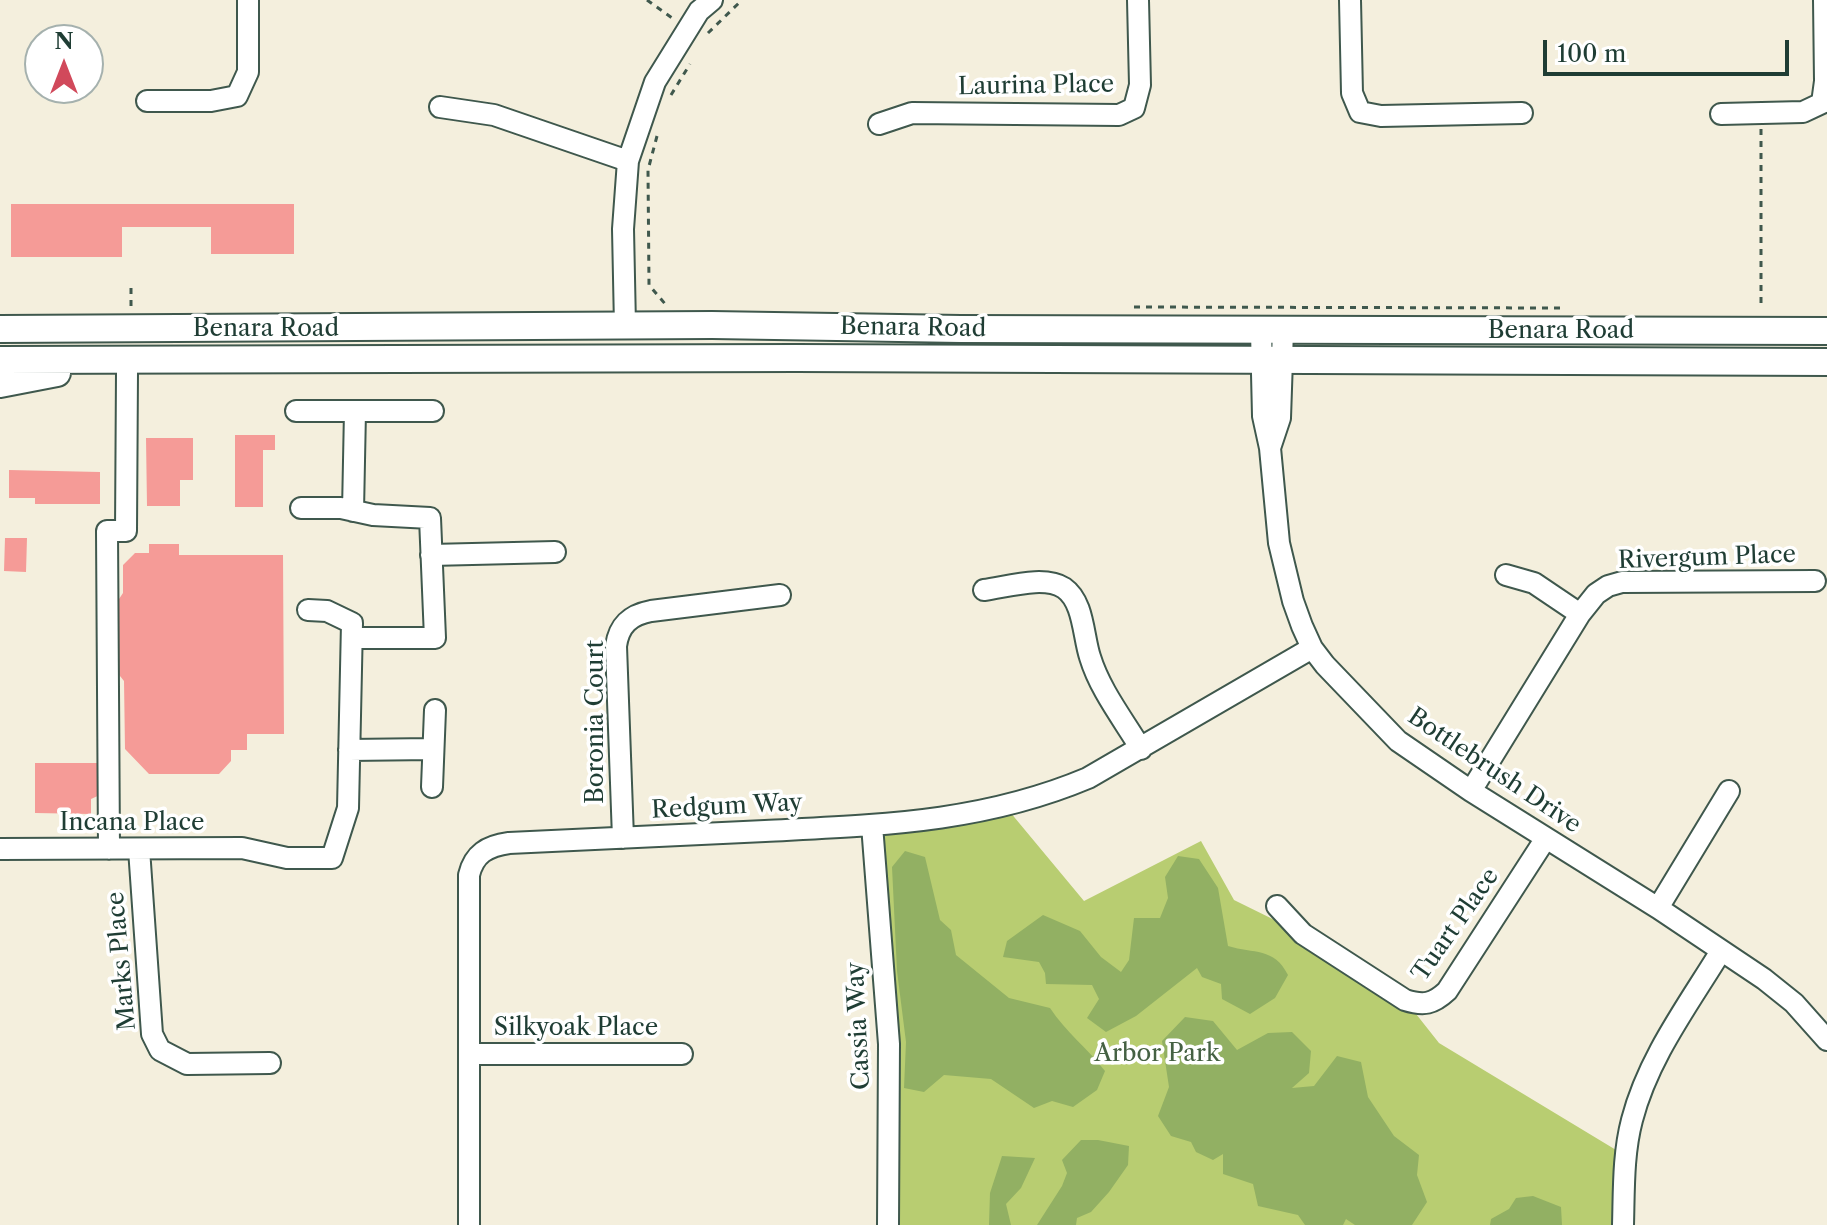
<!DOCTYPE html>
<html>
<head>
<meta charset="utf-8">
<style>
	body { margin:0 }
	#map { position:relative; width:1827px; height:1225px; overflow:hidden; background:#f4efdd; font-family:"Libre Caslon Text",serif }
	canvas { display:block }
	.north { position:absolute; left:24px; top:24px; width:80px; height:80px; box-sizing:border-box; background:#fff; border:2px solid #a5b1ae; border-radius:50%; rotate:0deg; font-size:22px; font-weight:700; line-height:32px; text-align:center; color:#1f3d34 }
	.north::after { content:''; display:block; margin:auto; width:28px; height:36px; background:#d1495b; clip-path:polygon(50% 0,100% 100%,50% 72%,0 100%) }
	.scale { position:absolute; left:1543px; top:40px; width:246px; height:36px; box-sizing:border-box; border:4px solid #1f3d34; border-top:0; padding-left:10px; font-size:24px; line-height:28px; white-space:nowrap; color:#1f3d34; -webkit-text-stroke:6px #fff; paint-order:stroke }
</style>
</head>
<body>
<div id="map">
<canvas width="1827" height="1225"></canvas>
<div class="north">N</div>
<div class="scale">100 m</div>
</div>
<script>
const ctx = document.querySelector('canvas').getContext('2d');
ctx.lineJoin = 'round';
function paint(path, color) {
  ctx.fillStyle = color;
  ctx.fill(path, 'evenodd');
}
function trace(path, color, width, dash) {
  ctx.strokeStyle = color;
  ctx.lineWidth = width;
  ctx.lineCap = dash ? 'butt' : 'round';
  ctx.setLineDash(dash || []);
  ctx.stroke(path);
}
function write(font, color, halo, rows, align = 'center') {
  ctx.font = font + ' "Libre Caslon Text",serif';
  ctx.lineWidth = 7;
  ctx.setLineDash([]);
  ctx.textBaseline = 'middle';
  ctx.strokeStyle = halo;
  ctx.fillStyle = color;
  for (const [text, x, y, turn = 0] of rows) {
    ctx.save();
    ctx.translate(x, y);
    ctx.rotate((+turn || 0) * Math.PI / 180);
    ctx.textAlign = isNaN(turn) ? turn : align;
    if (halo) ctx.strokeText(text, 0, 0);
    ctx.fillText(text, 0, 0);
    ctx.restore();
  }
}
paint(new Path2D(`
	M1005,806l79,95 117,-60 33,59 69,34 102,66 34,43 187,113 -3,69h-735l-16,-400z`), '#b8cd71');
paint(new Path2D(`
	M905,851l20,6 15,63 11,10 5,25 53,43 41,10c16,24 37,40 55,63l-8,19 -24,17 -21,-6 -18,7 -43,-29 -47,-4 -20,17 -20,-4 2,-46 -9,-71 -5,-104z
	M1178,856l21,3 19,29 10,58c26,8 46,1 60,29l-13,23 -25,16 -28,-15 -1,-15 -19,-7 -5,-9 -61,48 -30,16 -19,-14 12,-19 -7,-14 -46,-1 -1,-11 -6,-11 -36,-5 4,-16 36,-26 37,16 21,26 20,15 8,-12 5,-42h26l8,-20 -3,-21z
	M1185,1017l28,4 24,29 31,-17 24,-1 19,19 -2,22 -17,15 22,-2 23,-30 24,6 7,35 26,39 25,19 -2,20 10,27 -15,23h-57l-9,-6 -3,6h-38l-7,-10 -40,-9 -5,-22 -30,-10v-20l-10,6 -17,-8 -5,-10 -20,-6 -13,-20 11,-29 -7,-46z
	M1081,1140h17l31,6 -1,19 -19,27 -18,20 -14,6 -1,7h-39l25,-39 5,-13 -5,-13z
	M1002,1156l33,2 -14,30 -15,16 5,21h-22l1,-32z
	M1533,1196l28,11 1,18h-72l1,-6 18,-10 7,-11z`), '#92b063');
paint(new Path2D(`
	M11,204h283v50h-83v-27h-89v30h-111z
	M235,435h40v15h-12v57h-28z
	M146,438h47v42h-13v26h-33z
	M9,470l91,2v32h-65v-6h-26z
	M5,538h22l-1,34 -22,-1z
	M149,544h30v11h104l1,179h-37v16h-16v11l-12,13h-70l-24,-25 -1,-68 -8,-10 -1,-66 8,-12v-28l12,-12h14z
	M35,763h67v31l-11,5v15l-56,-1z`), '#f59b97');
const minor = new Path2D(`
	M1350,0l2,93 8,19 21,4 141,-3
	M147,101h64l26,-5 11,-24v-72
	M440,107l54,8 134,46
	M1721,114l82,-2 19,-9 3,-22 -1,-81
	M879,124l33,-11 207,2 15,-7 6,-23 -2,-85
	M625,326l-2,-97 5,-68 27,-79 44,-71 13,-11
	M1261,331l2,85 7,32 9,95 14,58 9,25 10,22 13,17 73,76 73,50 187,117 106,71 30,24 33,37
	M296,411h137
	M1270,448l10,-30 3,-88
	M301,508h40l32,7 57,3 5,120h-83
	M353,511l2,-100
	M431,555l124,-3
	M1506,575l28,8 46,31
	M984,590c23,-3 60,-15 80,-2 20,14 19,48 26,69 10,33 33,62 51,92
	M349,750l83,-1
	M432,787l3,-77
	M1471,791l109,-177 16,-20 12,-8 14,-4 193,-1
	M872,825l17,219 -1,181
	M623,838l-7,-192c3,-21 14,-31 35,-35l129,-16
	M0,849l242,-1 45,10h45l16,-50 4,-185 -25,-12 -19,-1
	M109,849l-2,-318h19l1,-159
	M139,849l13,185 8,16 27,14 83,-1
	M1277,906l26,28 102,66c19,6 28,4 42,-9l99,-153
	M1658,908l71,-117
	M470,1054h212
	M469,1225v-350c5,-21 18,-29 40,-32 85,-4 171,-8 256,-12 114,-6 216,-8 323,-53l224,-130
	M1623,1225c1,-35 0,-71 9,-105 16,-62 56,-115 89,-169`);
const major = new Path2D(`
	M0,329l712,-4 249,4 866,2
	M0,360l796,-2 1031,4
	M0,384l57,-11`);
trace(minor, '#3f584d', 24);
trace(major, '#3f584d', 30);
trace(new Path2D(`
	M647,0l28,20
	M708,33l34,-33
	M671,95l19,-31
	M1761,129v179
	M657,136l-9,34 1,115 17,20
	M131,306v-19
	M1134,307l428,1`), '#3f584d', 3, [6, 6]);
trace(minor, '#fff', 20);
trace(major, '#fff', 26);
write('24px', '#1f3d34', '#fff', [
	["Laurina Place",1036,86,-1],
	["Benara Road",913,328,1],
	["Benara Road",266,329],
	["Benara Road",1561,331],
	["Rivergum Place",1707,558,-2],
	["Boronia Court",596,722,-90],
	["Bottlebrush Drive",1494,771,34],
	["Redgum Way",727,807,-3],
	["Incana Place",132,823],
	["Tuart Place",1456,925,-55],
	["Marks Place",122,961,-95],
	["Cassia Way",859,1026,-93],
	["Silkyoak Place",576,1028]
]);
write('24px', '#456143', '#fff', [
	["Arbor Park",1157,1054]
]);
</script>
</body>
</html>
